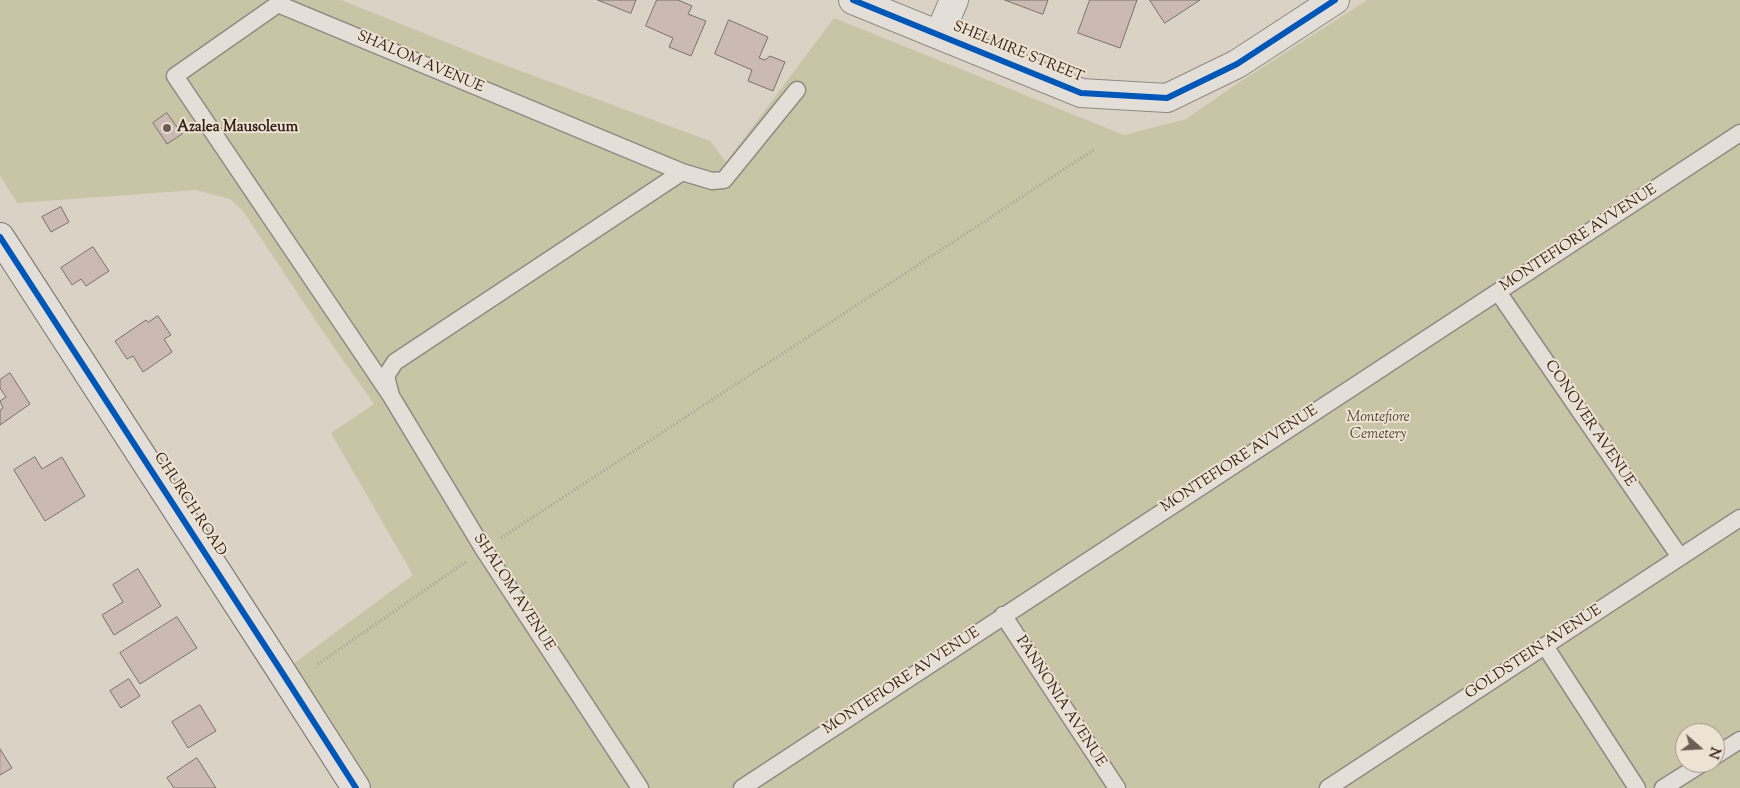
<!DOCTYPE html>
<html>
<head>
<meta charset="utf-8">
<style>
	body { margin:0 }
	#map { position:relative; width:1740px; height:788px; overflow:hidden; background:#dad2c5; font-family:"Sorts Mill Goudy",serif }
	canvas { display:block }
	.north { position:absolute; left:1675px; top:723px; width:50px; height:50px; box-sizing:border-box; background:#ede3d3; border:1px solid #a29588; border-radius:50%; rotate:109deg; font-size:14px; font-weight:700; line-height:20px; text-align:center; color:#321f18 }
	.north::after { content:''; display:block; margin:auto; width:18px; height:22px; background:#6d5e55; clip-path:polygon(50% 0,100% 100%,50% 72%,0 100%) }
</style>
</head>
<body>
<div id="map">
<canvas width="1740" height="788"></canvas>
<div class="north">N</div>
</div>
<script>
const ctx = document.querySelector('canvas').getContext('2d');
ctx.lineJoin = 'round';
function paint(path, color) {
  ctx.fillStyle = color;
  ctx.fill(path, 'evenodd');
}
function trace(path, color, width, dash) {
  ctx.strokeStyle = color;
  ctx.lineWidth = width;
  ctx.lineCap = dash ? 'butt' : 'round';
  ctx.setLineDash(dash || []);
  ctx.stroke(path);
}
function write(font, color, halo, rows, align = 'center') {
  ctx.font = font + ' "Sorts Mill Goudy",serif';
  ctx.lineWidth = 4;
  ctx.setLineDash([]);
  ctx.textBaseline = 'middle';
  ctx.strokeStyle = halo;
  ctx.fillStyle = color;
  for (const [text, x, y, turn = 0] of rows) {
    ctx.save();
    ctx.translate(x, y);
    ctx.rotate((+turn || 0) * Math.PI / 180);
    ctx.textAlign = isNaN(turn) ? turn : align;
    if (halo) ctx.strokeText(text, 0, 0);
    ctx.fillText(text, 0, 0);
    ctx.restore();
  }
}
paint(new Path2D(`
	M0,0h341l142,57 227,84 16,21 108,-144 290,117 62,-16 49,-34 132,-85h373v788h-1368l-79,-124 120,-89 -82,-142 43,-29 -48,-68 -83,-125 -13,-12 -34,-9 -179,13 -17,-28zM1685,733h30v30h-30z`), '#c8c5a6');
const building = new Path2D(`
	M598,0h38l-5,13z
	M657,0h21l14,6 -4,8 18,7 -15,35 -22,-9 4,-9 -27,-12z
	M1005,0h43l-5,14z
	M1090,0h47l-17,48 -42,-15z
	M1150,0h50l-35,23z
	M729,20l39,17 -9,21 6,2 5,-4 15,6 -12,29 -25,-10 4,-11 -37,-16z
	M167,113l15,21 -15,10 -14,-21z
	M61,207l8,15 -18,10 -9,-15z
	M93,247l16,24 -23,15 -5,-7 -9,6 -11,-17z
	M158,316l13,19 -7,4 8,13 -29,20 -10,-16 -6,3 -12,-18 31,-21 2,2z
	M10,373l20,31 -30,21v-15l3,-2 -3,-7 6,-4 -6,-9v-8z
	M35,457l7,12 20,-12 23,39 -40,25 -31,-51z
	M138,569l23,37 -47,29 -12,-20 21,-13 -10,-17z
	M177,617l20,31 -57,36 -20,-31z
	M129,679l11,17 -19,12 -11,-17z
	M200,705l16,26 -28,17 -16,-26z
	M0,749l12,19 -12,7z
	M197,758l19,30h-42l-7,-10z`);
paint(building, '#cabab1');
trace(building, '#79726a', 1);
const lane = new Path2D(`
	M682,172l30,9 12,-1 73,-90
	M1498,292l182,265
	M391,396l-5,-20 9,-14 287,-190 -404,-168 -103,72 216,320 93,154 156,238
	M1003,615l114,173
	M1545,646l92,142
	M1715,756l25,-16
	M742,788l998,-655
	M1328,788l412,-270
	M1663,788l40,-25`);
const street = new Path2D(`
	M853,0l228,93 86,5 70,-34 98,-64
	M939,35l15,-35`);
const secondary = new Path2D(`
	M0,237l278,429 78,122`);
trace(lane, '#918981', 19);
trace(street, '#918981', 30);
trace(secondary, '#79726a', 30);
trace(new Path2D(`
	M501,538l594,-389
	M318,664l149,-103`), '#a49e98', 3, [1, 2.5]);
trace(lane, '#e3dfd8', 16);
trace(street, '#e3dfd8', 28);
trace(secondary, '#e3dfd8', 28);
trace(new Path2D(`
	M853,0l228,93 86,5 70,-34 98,-64
	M0,237l278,429 78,122`), '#0057b8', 6);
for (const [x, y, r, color] of [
	[167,128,5,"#6d5e55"]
]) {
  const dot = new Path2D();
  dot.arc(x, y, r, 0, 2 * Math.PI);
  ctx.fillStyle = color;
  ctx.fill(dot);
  trace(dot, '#ede3d3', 2);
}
write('15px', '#321f18', '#ede3d3', [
	["SHELMIRE STREET",1018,53,22],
	["SHALOM AVENUE",420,63,23],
	["MONTEFIORE AVVENUE",1579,239,-33],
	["CONOVER AVENUE",1589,424,56],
	["MONTEFIORE AVVENUE",1240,460,-33],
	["CHURCH ROAD",189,505,57],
	["SHALOM AVENUE",513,593,57],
	["GOLDSTEIN AVENUE",1534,653,-33],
	["MONTEFIORE AVVENUE",902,682,-33],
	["PANNONIA AVENUE",1060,702,57]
]);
write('bold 15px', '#321f18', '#ede3d3', [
	["Azalea Mausoleum",177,128]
], 'left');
write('italic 15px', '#544635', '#ede3d3', [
	["Montefiore",1378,418],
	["Cemetery",1378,435]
]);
</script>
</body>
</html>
